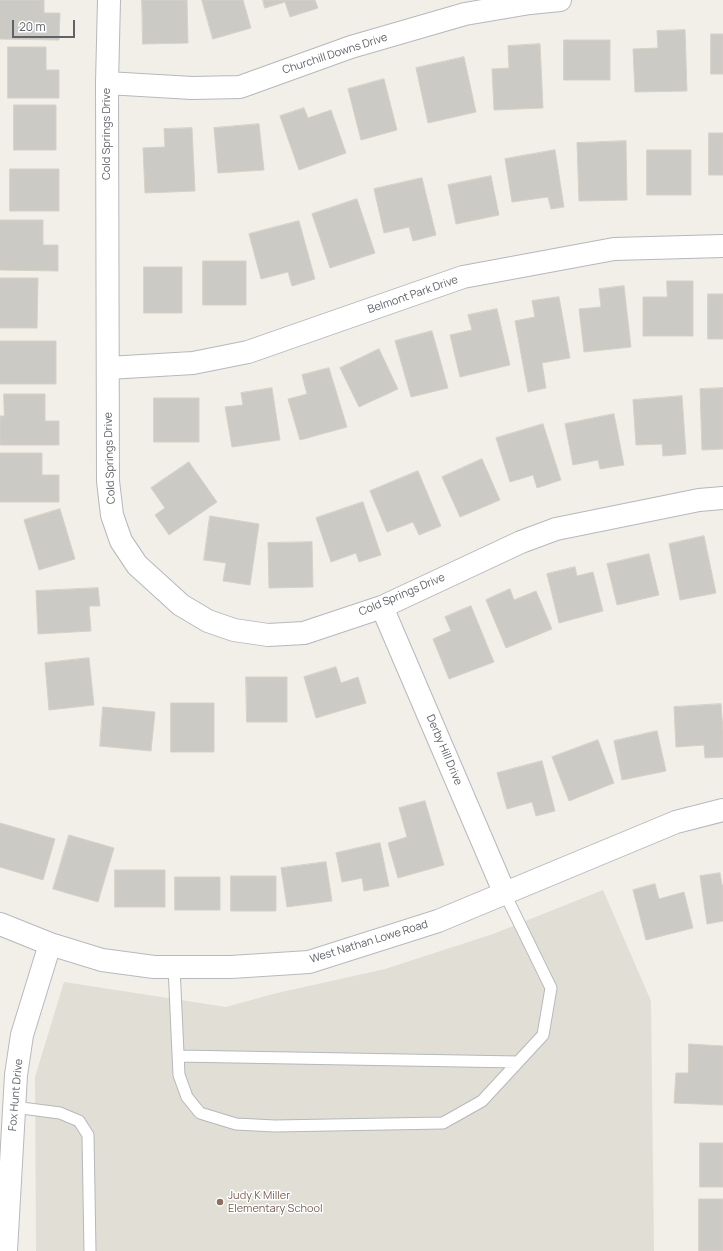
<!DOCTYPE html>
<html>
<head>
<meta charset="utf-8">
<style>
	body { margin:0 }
	#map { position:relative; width:723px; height:1251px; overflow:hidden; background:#f1efe8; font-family:Manrope,sans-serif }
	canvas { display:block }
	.scale { position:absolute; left:12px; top:20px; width:63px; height:18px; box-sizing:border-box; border:2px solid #5f6368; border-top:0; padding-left:5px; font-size:12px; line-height:14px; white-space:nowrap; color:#5f6368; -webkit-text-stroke:3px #fff; paint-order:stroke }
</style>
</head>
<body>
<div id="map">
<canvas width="723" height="1251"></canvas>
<div class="scale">20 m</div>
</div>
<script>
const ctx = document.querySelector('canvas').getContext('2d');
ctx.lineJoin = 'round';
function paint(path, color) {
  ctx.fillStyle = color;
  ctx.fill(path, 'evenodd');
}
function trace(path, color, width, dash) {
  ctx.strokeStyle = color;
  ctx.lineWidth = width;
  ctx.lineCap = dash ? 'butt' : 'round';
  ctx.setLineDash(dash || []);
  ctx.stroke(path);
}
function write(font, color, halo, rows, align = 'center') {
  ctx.font = font + ' Manrope,sans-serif';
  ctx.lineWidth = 3;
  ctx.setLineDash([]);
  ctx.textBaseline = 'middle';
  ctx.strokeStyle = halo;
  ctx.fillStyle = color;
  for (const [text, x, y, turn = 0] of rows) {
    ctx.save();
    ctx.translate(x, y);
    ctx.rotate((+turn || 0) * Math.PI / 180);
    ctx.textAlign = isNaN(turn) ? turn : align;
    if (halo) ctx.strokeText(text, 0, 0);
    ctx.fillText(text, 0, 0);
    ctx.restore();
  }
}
paint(new Path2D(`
	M603,890l48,111 3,250h-618l-1,-174 29,-95 162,25 51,-14 108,-24 108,-35z`), '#e1ded6');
const building = new Path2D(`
	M0,0h44v13h16l-1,27 -59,-1z
	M142,0h45l1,43 -45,1z
	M202,0h41l8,28 -38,11z
	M263,0h52l3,8 -28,9 -5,-15 -20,6z
	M685,30l2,61 -52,1 -2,-43 25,-1 -1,-17z
	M711,34h12v40h-12z
	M564,40h46v40h-46z
	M540,44l3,64 -49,2 -2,-41 17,-1 -1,-22z
	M8,47h38v23h13v28h-51z
	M464,57l12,55 -48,11 -12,-55z
	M384,79l13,51 -36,10 -13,-51z
	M14,105h42v45h-42z
	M304,108l4,10 23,-8 15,43 -47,17 -19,-54z
	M259,124l5,46 -46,3 -4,-45z
	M192,128l3,63 -50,2 -2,-45 22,-1 -1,-18z
	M709,133h14v42h-14z
	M626,141l1,59 -48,1 -2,-58z
	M555,150l9,57 -13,2 -3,-12 -36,5 -7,-43z
	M647,150h44v45h-44z
	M10,169h49v42h-49z
	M491,176l8,39 -43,9 -8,-39z
	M422,178l14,57 -23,6 -4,-14 -25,6 -10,-44z
	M357,199l18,54 -45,15 -18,-54z
	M0,220h43v25h15v26l-58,-1z
	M299,221l16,58 -23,7 -4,-14 -27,7 -12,-45z
	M203,261h43v44h-43z
	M144,267h38v46h-38z
	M0,278h38l-1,50h-37z
	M667,281h26v55h-50v-39h24z
	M624,286l7,61 -47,5 -5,-43 22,-2 -2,-18z
	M708,294h15v45h-15z
	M559,297l11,61 -28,5 4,25 -18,4 -13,-71 20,-4 -3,-16z
	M497,309l13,56 -50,12 -10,-42 22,-5 -4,-15z
	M432,331l16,57 -37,9 -16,-56z
	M0,341h56v43h-56z
	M379,349l19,40 -39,18 -19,-39z
	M329,368l18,59 -47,13 -12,-41 19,-5 -5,-19z
	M272,388l8,52 -48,7 -7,-40 18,-2 -2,-12z
	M723,388v61l-21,1 -2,-61z
	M4,394h41v27h14v24h-59v-29h4z
	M682,396l4,58 -23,2 -1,-12 -26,1 -3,-45z
	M154,398h45v44h-45z
	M614,414l10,51 -24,4 -2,-9 -25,5 -8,-41z
	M543,424l18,56 -24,8 -4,-13 -23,7 -14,-44z
	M0,453h42v22h17v27h-59z
	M482,459l18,41 -40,17 -18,-40z
	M189,462l28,40 -48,33 -14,-20 10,-7 -14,-20z
	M418,471l23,55 -22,9 -6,-13 -26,10 -17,-41z
	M363,502l18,53 -22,7 -3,-9 -25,9 -15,-44z
	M60,509l15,50 -36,11 -15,-50z
	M210,516l49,8 -9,61 -27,-4 3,-18 -22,-3z
	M704,536l12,57 -36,7 -11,-56z
	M312,542l1,45 -44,1 -1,-45z
	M649,554l10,41 -42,10 -10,-41z
	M575,567l2,9 16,-4 10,39 -44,12 -12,-49z
	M98,588l2,18h-11l2,25 -53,3 -2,-43z
	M510,589l4,11 22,-9 16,38 -46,19 -20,-48z
	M471,606l23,56 -45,17 -16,-40 18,-8 -6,-14z
	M89,658l5,47 -45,5 -4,-47z
	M336,667l5,16 17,-6 8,26 -50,15 -12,-41z
	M246,677h41v45h-40z
	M171,703h43v49h-43z
	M721,704l2,26v27l-18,1 -1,-13 -28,2 -2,-40z
	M103,707l52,5 -4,39 -51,-5z
	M657,731l9,40 -44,9 -8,-39z
	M598,740l16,43 -45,18 -17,-44z
	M542,761l13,50 -19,5 -4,-14 -25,7 -10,-36z
	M425,801l19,64 -46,13 -10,-35 19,-6 -8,-29z
	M0,823l55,16 -12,41 -43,-13z
	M69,835l45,13 -16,54 -45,-13z
	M380,843l9,43 -25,5 -2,-13 -20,4 -6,-29z
	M326,862l6,39 -45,6 -6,-39z
	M115,870h50v37h-50z
	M720,873l2,12h1v36l-16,3 -7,-48z
	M231,876h45v35h-45z
	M175,877h45v33h-45z
	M655,884l4,15 25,-7 9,36 -47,12 -13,-50z
	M689,1044l34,2v59l-49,-2 2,-30h12z
	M700,1143h23v44h-23z
	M699,1199h24v52h-24z`);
paint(building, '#cccac5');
trace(building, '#d6d1c6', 1);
const lane = new Path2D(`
	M174,967l5,108 8,22 13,16 36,11 39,2 168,-3 39,-22 61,-66 8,-47 -46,-94
	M178,1056l340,6
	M14,1107l46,6 19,8 9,14 2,116`);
const street = new Path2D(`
	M109,0l-2,83 1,398 4,34 9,26 16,24 44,40 27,16 26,9 34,5 36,-2 78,-26 139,-65 35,-13 143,-29 24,-2
	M107,83l85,5 48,-1 111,-40 114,-33 65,-11 30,-3
	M108,368l85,-5 55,-11 215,-75 151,-28 109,-3
	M382,607l123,287`);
const secondary = new Path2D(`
	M0,924l50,20 52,16 52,7h77l78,-5 129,-41 238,-99 47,-12
	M6,1251l10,-176 6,-40 28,-91`);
trace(lane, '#b5b8bc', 13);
trace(street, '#b5b8bc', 24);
trace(secondary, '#b6babf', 24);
trace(lane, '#fff', 11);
trace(street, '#fff', 22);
trace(secondary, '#fff', 22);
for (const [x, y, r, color] of [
	[220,1202,4,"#8d6e63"]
]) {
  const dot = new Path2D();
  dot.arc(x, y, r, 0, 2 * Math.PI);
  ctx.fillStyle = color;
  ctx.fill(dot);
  trace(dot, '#fff', 1.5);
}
write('11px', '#5f6368', '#fff', [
	["Churchill Downs Drive",335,54,-18],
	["Cold Springs Drive",107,134,-90],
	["Belmont Park Drive",413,295,-19],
	["Cold Springs Drive",110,458,-92],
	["Cold Springs Drive",402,595,-23],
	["Derby Hill Drive",444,750,67],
	["West Nathan Lowe Road",369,942,-17],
	["Fox Hunt Drive",16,1095,-85]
]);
write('11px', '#785e54', '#fff', [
	["Judy K Miller",228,1196],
	["Elementary School",228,1209]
], 'left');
</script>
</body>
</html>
